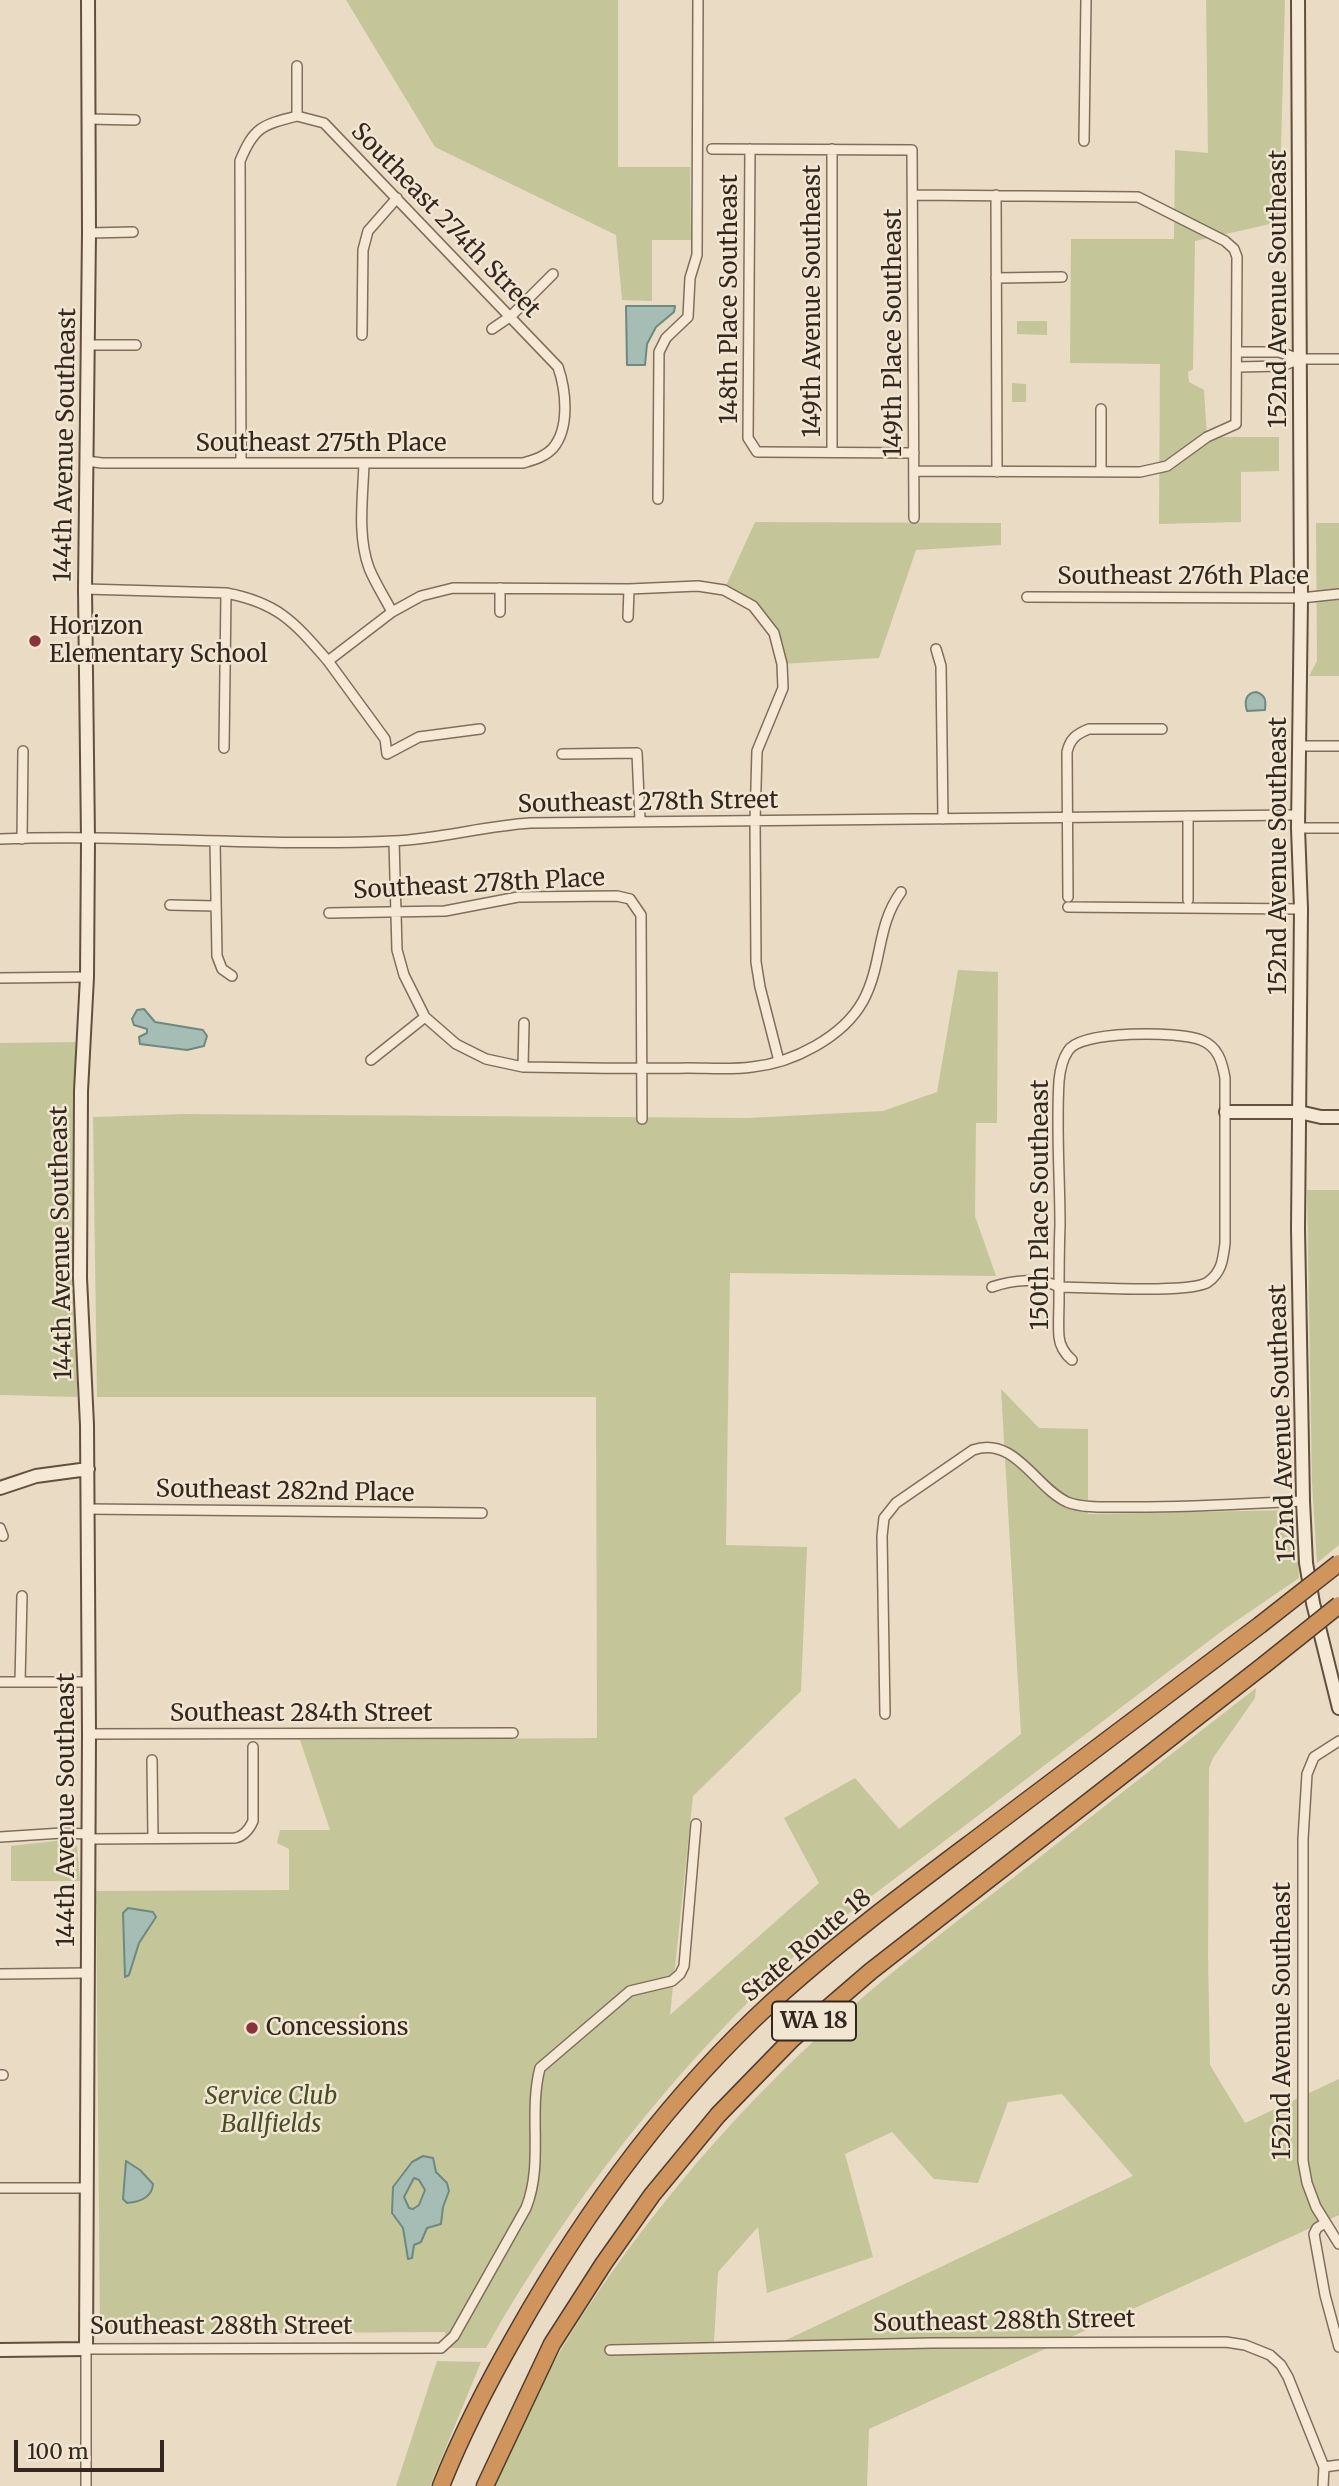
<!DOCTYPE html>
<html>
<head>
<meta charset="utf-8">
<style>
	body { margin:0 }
	#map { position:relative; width:1339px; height:2486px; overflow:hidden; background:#e9dbc4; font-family:Merriweather,serif }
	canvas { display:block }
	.scale { position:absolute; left:14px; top:2440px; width:150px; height:32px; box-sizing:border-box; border:4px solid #33271f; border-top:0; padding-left:9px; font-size:21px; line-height:24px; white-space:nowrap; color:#33271f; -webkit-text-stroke:5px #f1e6d2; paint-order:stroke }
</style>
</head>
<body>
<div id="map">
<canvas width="1339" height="2486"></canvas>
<div class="scale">100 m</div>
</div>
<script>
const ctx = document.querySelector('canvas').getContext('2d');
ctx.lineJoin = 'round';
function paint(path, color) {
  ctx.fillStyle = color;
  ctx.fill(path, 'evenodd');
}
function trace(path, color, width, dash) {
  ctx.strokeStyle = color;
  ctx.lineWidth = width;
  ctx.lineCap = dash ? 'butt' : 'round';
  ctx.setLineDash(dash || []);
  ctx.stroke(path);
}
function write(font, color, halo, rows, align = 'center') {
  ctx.font = font + ' Merriweather,serif';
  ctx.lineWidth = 5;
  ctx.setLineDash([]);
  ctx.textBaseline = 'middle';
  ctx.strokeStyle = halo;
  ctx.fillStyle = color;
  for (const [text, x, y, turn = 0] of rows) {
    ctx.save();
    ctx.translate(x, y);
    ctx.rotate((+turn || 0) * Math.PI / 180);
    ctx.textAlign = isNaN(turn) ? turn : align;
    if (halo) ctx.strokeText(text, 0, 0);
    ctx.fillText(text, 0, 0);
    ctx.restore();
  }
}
paint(new Path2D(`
	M346,0h272v167h72l1,73h-39v61l-30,-1 -6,-65 -181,-88z
	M1206,0h79l-6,222 -84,19 -2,128 -5,3 1,10 15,8 3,47h72v34l-38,1v50l-82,2 1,-160 -90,-1 1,-124h103l1,-89 33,3z
	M1017,321h30v14l-30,-1z
	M1012,383l14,1v18h-14z
	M755,522l246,1v22l-85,5 -37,108 -97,6 -15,-42 -43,-32z
	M1316,523h23v153h-30l8,-15z
	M958,970l40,2 -1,151h-21l-1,93 21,60 -266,-3 -4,272 81,2 -6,144 -108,105 -23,219 149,-132 -35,-65 71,-40 44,51 122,-95 -20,-345 38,39 49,1v85l208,-4 3,68 -73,50 -423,320c-125,118 -233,250 -317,400h-40l-1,-16 -340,2 -5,-7 -4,-436 193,-1v-41l-12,-6 3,-13h50l-30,-90 297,-2 -1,-341h-499l-4,-280 90,-3 565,4 135,-7 54,-19z
	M76,1042l1,355 -77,-2v-352z
	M1307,1190h32v355l-22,18 -5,-80z
	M1256,1688l-1,10 -42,60 -4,10 -1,187 2,110 35,58 94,-44v136l-470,214 -2,57h-372c29,-79 73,-153 122,-221 66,-92 143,-178 229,-253 58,-51 119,-97 180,-144 76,-60 153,-120 230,-180zM1062,2094l71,82 -368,174 -161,4 3,-10 107,-2 4,-70 40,-45 9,66 106,-36 -28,-103 47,-22 42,47 44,4 30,-81z
	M64,1840l13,6 3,35h-69v-35z
	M437,2361l44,1 -51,124h-34z`), '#c4c699');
const water = new Path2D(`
	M626,306h49l-1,6 -18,15 -9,17 -2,21h-18z
	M1256,692c10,3 10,9 9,18l-18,1c-3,-10 -1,-18 9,-19z
	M144,1009l11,13 48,8 4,6 -3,10 -17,4 -47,-6 -1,-7 8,-4v-4l-13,-4 -2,-6 5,-9z
	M128,1908l25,4 3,5 -17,26 -10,32 -4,2 -2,-64z
	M423,2156l10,2 3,14 11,11 2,8 -6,16 -2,17 -14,4 -6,14 -7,3 -2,13 -4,1 -5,-31 -11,-15 1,-26 19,-25zM414,2178l5,2 6,10 -6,15 -6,4 -4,-1 -5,-11z
	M126,2161l14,9 13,14c-1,14 -14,18 -26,19l-4,-4z`);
paint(water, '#a5bdb4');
trace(water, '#6d8980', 2);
const street = new Path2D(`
	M297,66v50
	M89,119l46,1
	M1084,141l2,-141
	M712,149l200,1 2,368
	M750,149l-2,289 9,14h6l151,1
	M832,149v303
	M914,195l224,2 87,44 9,8 3,8 -1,167 -29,13 -40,29 -27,6 -226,-1
	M996,195l1,277
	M89,233l44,-1
	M996,278l66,-1
	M492,329l19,-13 42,-42
	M362,335l1,-85 5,-19 29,-33
	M88,345h48
	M1238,352h41l21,7h39
	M1238,367l44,-1 18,-7
	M1101,409v63
	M86,461l16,2h421c10,-3 22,-6 30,-15 17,-20 13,-58 5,-81l-234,-244 -27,-7
	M241,463l-1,-302c14,-34 22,-36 57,-45
	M364,463c-1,34 -7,72 5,105 6,15 16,30 23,44
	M658,499l1,-147 7,-14 22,-21 2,-39 7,-23 1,-255
	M500,588v24
	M85,589l141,4c53,10 69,30 102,68l64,-49 29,-16 32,-8 176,1 69,-3 26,4 29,16 21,27 8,31 1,24 -26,63 -2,70 1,141 4,25 19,74
	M1027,597l274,1 38,-4
	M628,617l1,-28
	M936,649l5,17 2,153
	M328,661l57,78 2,15 32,-17 61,-8
	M1300,746h39
	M224,748l2,-155
	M562,754l75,-1 3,67
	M1188,816v84
	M1298,828h41
	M0,839c131,-5 262,8 393,2 46,-2 91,-15 137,-18l769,-8
	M22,839l1,-88
	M215,841l2,115 5,13 10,7
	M394,841l3,109 7,25 21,42 31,27 30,15 37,8c55,1 110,2 165,1 21,0 43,2 64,-1 41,-4 91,-30 111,-66 20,-37 13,-75 38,-109
	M1068,897l-1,-145c3,-13 9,-18 22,-23h73
	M170,905l46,1
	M1068,907l233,2
	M329,913l116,-2 73,-14 99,-1 13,3 11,16 1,204
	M0,978l87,-1
	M371,1060l54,-43
	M523,1067l1,-44
	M992,1287c20,-7 48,-10 67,0 27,0 132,7 149,-5 14,-10 15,-23 17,-39v-165c-3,-17 -7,-31 -24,-38 -21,-9 -122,-10 -133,11 -6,9 -8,19 -9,30 -3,48 1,97 1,144 -1,25 -1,50 -1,75 0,12 -1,25 0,37 1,9 6,17 13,23
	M87,1509l395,4
	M0,1528l3,8
	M0,1682h88
	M20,1682l2,-86
	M885,1714l-3,-178 2,-18 12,-15 77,-53c41,-15 63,38 94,52 15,6 37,5 53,5 61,1 122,-3 183,-6
	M89,1734l424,-1
	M1339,1741l-25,16 -7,17 -4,65v322l4,22 9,24 23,37
	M152,1760l1,78
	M0,1837l62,-4 26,1
	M88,1839l147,-1c9,-2 14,-8 18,-17v-74
	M0,1974l87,-1
	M0,2075h3
	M0,2188h87
	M1325,2223l-8,5 -3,6 11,61 14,52
	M610,2350l321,-7 295,-1 19,3 25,10 11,10 7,12 36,90 -1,19
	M1324,2467l15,-2
	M86,2486v-137l355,-1 13,-12 72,-128c18,-45 2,-94 14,-140l90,-77 42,-10 8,-7 4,-8 12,-142`);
const secondary = new Path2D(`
	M1298,0l3,598 -3,230 3,81 -3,320 5,272 3,62 7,40 26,105
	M1226,1112h73l22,5h18
	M0,1488l36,-12 52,-7
	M0,2350l86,-1 3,-615 -2,-309 -7,-147 1,-187 6,-114 1,-137 -3,-251 4,-356 -1,-233`);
const highway = new Path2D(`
	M441,2486c21,-53 47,-103 75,-152 68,-121 152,-236 255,-331 67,-61 140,-115 213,-170 92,-69 184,-139 276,-208
	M485,2486l67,-142 52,-81 48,-68 66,-80 74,-76 79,-68 393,-306`);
trace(street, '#826d5c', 12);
trace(secondary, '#634f3f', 16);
trace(highway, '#503c30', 19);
trace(street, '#f5e9d6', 9);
trace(secondary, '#f5e9d6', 12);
trace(highway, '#d0955d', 16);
const highwayBridge = new Path2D(`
	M1260,1625l79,-62
	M1264,1665l75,-60`);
trace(highwayBridge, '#503c30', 19, []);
trace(highwayBridge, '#d0955d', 16);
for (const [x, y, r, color] of [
	[35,641,7,"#8a323a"],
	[252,2028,7,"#8a323a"]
]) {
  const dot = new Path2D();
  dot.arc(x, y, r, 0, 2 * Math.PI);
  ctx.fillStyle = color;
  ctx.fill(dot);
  trace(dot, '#f1e6d2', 2.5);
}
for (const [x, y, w] of [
	[814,2021,84]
]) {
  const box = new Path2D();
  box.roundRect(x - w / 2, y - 19.5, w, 39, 5);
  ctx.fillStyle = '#f1e6d2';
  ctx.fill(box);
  trace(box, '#33271f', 2);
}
write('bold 23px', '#33271f', null, [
	["WA 18",814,2021]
]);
write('24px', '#33271f', '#f1e6d2', [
	["Southeast 274th Street",445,221,46],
	["152nd Avenue Southeast",1279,289,-90],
	["148th Place Southeast",730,299,-90],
	["149th Avenue Southeast",813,301,-90],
	["149th Place Southeast",894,333,-90],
	["Southeast 275th Place",321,444],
	["144th Avenue Southeast",66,445,-89],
	["Southeast 276th Place",1183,577],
	["Southeast 278th Street",648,803,-1],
	["152nd Avenue Southeast",1279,856,-90],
	["Southeast 278th Place",479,885,-3],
	["150th Place Southeast",1041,1205,-90],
	["144th Avenue Southeast",62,1243,-91],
	["152nd Avenue Southeast",1283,1423,-92],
	["Southeast 282nd Place",285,1492,1],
	["Southeast 284th Street",301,1714],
	["144th Avenue Southeast",67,1810,-90],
	["State Route 18",807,1946,-40],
	["152nd Avenue Southeast",1283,2021,-90],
	["Southeast 288th Street",1004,2322,-1],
	["Southeast 288th Street",221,2327]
]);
write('24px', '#33271f', '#f1e6d2', [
	["Horizon",49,627],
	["Elementary School",49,655],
	["Concessions",266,2028]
], 'left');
write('italic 24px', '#474d27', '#f1e6d2', [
	["Service Club",271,2097],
	["Ballfields",271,2125]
]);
</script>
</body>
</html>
